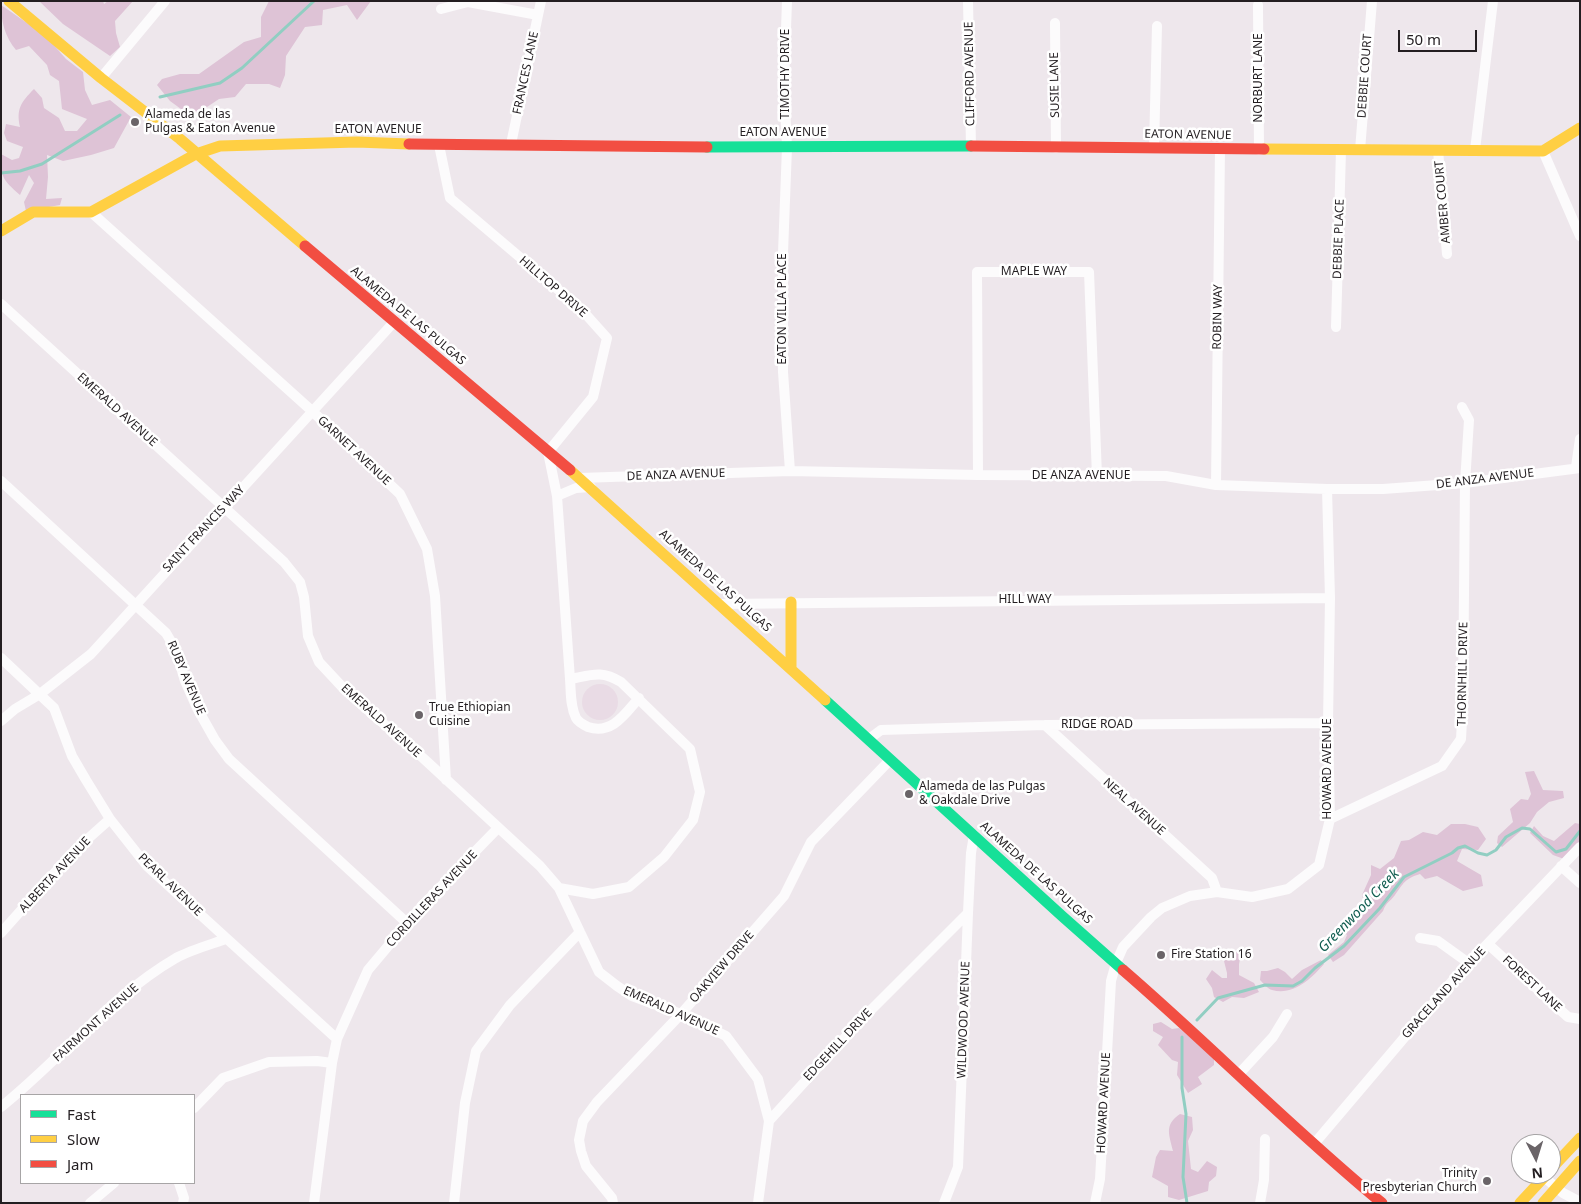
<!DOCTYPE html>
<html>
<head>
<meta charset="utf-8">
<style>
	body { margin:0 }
	#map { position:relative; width:1581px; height:1204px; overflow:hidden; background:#eee7ec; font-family:"Noto Sans",sans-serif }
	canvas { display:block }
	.frame { position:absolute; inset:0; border:2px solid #231e21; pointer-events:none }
	.legend { position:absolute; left:20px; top:1094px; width:175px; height:90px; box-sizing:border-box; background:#fff; border:1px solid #a7a5a6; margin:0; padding:6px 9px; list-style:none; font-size:15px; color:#231e21 }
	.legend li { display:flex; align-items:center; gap:10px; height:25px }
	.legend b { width:25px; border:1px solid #a7a5a6 }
	.north { position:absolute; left:1511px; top:1134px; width:50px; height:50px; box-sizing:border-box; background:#fff; border:1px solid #a7a5a6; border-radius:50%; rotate:175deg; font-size:14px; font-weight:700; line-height:20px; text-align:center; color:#231e21 }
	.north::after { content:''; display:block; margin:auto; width:18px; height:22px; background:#6a6468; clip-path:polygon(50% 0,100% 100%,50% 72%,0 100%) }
	.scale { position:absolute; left:1398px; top:30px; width:79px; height:22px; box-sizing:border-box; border:2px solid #231e21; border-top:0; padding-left:6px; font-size:15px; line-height:18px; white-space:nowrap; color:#231e21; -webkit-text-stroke:4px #fff; paint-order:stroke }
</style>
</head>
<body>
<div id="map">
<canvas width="1581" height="1204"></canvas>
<div class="frame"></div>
<ul class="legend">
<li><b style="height:6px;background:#16e098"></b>Fast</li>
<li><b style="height:6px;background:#ffcf43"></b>Slow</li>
<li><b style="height:6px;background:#f24e42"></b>Jam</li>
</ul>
<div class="north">N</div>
<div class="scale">50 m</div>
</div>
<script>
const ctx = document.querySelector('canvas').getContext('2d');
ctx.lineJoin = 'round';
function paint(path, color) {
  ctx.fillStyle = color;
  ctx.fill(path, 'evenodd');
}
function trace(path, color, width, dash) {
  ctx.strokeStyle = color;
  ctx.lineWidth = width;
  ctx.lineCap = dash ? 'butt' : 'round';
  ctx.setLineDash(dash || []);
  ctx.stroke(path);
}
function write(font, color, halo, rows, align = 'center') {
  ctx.font = font + ' "Noto Sans",sans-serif';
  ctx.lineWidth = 5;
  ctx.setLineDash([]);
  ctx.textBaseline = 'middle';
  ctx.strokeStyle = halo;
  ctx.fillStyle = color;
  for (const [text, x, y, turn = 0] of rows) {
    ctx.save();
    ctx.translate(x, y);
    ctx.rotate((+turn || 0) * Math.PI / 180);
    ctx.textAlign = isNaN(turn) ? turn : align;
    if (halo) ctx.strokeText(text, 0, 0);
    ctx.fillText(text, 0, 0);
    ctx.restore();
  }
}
paint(new Path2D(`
	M582 702a18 18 0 1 1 36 0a18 18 0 1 1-36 0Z`), '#e9dbe5');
paint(new Path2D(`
	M39,1h64l1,3 4,-3h25l-18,20 1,12 4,14 -10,9 -47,-32z
	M269,1h102l-14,19 -10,-15 -24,5 -1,15 -17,2 -19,29 -1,19 -5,13 -11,-4h-23l-11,13 -16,2 -27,18 -22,-16 -13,-16 5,-6 18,-5h19l45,-32 17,-5v-20z
	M1,5l45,31 20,23 17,13 2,18 7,15 18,-5 21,17 -17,31 -23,7 -28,6 -16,-6 1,22 -2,22 16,-1 -2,7 -34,6 -2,-9 10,-19 -5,-8 -9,20c-18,-16 -19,-17 -19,-41l11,6 7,-2 4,-11 -16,-6 -3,-8 2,-9 14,3c-4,-18 1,-25 14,-38l8,9 2,10 15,10 6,13h12l10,-12 -25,-10 -3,-28 -9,-6 -3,-10 -18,-19 -13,4c-11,-13 -15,-29 -15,-45z
	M1534,771l9,19 20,1 1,7 -15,4 -12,10 -7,11 -28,24 -5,-4 1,-7 15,-14 -3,-13 11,-10 7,1 3,-6 -6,-22z
	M1575,823l5,1v20l-16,15 -11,-4 -23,-22 4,-7 9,10 11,5z
	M1451,824h14l13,3 8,12 -8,11 -16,-1 -5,12 24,14 2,11 -20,5 -26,-15 -12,3 -5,-5c-16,5 -16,9 -25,21 -5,7 -9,7 -12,16l-39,44 -11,7 -5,-7 16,-13 3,-7 -8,-7 8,-8 10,-1 8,-14 -3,-10 9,-20v-10l9,4 14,-11 7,-17 8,-1 14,-8 14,3z
	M1234,951l7,3 -2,10v11l15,8 5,9 -15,6 -12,-1 -9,5 -9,-5 -2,-9 -6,-9 6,-9 10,8h5v-5l-3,-12z
	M1321,960l3,4c-13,15 -31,32 -52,26 -4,-1 -9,-7 -12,-10l1,-9h6l11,-3 7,4 7,7 10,-9z
	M1161,1022l11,7 7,-1 35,29v8l-16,12 4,7 -14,9 -11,-18 1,-13 -6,-2 -14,-15 5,-8 -10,-6v-7z
	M1180,1114l12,3 1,13 -5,11 3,28 7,3 9,-11 10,6 -1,9 -7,6 -1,9 -29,9 -11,-3v-11l-16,-9 4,-20 4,-7 13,1c-4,-17 -9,-26 7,-37z`), '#dec3d6');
trace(new Path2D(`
	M160,97l60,-14 22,-15 72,-67
	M1,173l19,-2 22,-7 78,-49
	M1197,1020l21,-22 47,-13 28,1 9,-5 13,-13 29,-22 36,-38 24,-31 48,-24 6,-5 7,-2 13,7 9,2 9,-5 10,-13 16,-9 8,1 26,23 10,-3 14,-18
	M1182,1037v51l4,26 -3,63 4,26`), '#91cec2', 3);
trace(new Path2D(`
	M787,1l-3,84 3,62 -4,106v119l7,99
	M968,1l3,145
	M1258,5l1,145
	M441,9l27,-7 70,13
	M1055,23l1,125
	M101,78l64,-77
	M511,144l30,-143
	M439,145l11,53 131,111 26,29 -14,59 -45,55 9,44 13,183c22,-4 31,-9 51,3l69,67 10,43 -7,28 -29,37 -35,30 -36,7 -34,-6
	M1154,148l3,-122
	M1360,150l12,-149
	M1438,150l9,104
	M1475,150l18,-149
	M1543,151l37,85
	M91,212l221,199 88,83 27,55 8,47 11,184
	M1,304l283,258 16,20 4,15 4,39 11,26 27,29 77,67 117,108 19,22 40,84 18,14 15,10 49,18 45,22 32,43 11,42
	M1336,327l5,-177
	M1576,467l4,-28
	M978,475l-1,-203h112l8,204
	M580,478l210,-7 188,4 188,1 50,9 111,4h56l82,-6 115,-15
	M1,481l165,152 10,17 9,31 12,27 18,32 14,19 178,164
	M1216,485l4,-336
	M557,496l19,-8 15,-1
	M720,604l610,-6
	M1,658l53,50 18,48 14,24 24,39 37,47 190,173
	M570,679c1,12 0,27 6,39 2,4 8,7 12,9 24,8 37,-13 51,-29
	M1,721l14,-12 25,-15 51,-40 303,-332
	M1045,725l167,153 5,14
	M869,739l12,-9 164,-5 283,-2
	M1330,819l112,-53 19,-27 2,-37 2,-219 4,-63 -7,-13
	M1561,866l19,17
	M1,933l72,-81 37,-33
	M1420,938l18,3 32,23
	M1488,944l80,73 12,2
	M1238,1075l35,-38 14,-23
	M1,1107c60,-48 108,-110 175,-149 15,-8 33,-13 50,-19
	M194,1108l29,-30 46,-16 48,-1 15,2
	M1314,1144l140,-165 126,-132
	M1544,1177l19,16 17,9
	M179,1183l5,15 -1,5
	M90,1203l24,-20
	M314,1203l18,-140 5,-24 31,-69 53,-63 77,-79
	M454,1203l11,-100 11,-52 34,-46 70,-73
	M613,1203l-1,-5 -26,-32 -5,-15 -2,-11 4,-19 14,-19 84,-88 103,-118 27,-54 79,-82
	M758,1203l11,-82 90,-99 109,-109
	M944,1203l14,-36 10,-254 3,-60 3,-18
	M1095,1203l5,-24 11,-198 5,-18 7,-16 28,-30 11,-9 28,-12 27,-4 35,5 36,-8 31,-24 11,-46 -2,-96 2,-125 -3,-109
	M1260,1203l4,-23 1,-41`), '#fcfbfc', 10);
trace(new Path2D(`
	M707,147l264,-1
	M825,700l237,216 61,54`), '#16e098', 11);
trace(new Path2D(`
	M9,1l92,77 79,61 125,107
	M1264,149l279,2 37,-23
	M1,231l32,-19h58l105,-58 24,-8 137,-4 52,2
	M570,470l255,230
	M791,602v66
	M1551,1169l29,-31
	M1520,1203l27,-29
	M1543,1203l37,-42`), '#ffcf43', 11);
trace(new Path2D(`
	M409,144l298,3
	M971,146l293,3
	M305,246l265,224
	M1123,970c88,76 169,159 259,233`), '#f24e42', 11);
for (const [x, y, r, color] of [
	[135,122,5,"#6a6468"],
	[419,715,5,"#6a6468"],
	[909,794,5,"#6a6468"],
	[1161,955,5,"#6a6468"],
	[1487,1181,5,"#6a6468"]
]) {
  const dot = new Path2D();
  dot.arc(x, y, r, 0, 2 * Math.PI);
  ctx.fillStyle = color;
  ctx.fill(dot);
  trace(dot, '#fff', 2);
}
write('12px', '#231e21', '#fff', [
	["FRANCES LANE",526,73,-78],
	["TIMOTHY DRIVE",786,74,-90],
	["CLIFFORD AVENUE",970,74,-91],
	["DEBBIE COURT",1365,76,-86],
	["NORBURT LANE",1259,78,-90],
	["SUSIE LANE",1055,85,-91],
	["EATON AVENUE",378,130],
	["EATON AVENUE",783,133],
	["EATON AVENUE",1188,135,1],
	["AMBER COURT",1443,202,-95],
	["DEBBIE PLACE",1339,239,-88],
	["MAPLE WAY",1034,272],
	["HILLTOP DRIVE",553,287,41],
	["EATON VILLA PLACE",783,309,-90],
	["ALAMEDA DE LAS PULGAS",408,316,40],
	["ROBIN WAY",1218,317,-89],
	["EMERALD AVENUE",117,410,42],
	["GARNET AVENUE",354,451,43],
	["DE ANZA AVENUE",676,475,-2],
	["DE ANZA AVENUE",1081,476],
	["DE ANZA AVENUE",1485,479,-7],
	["SAINT FRANCIS WAY",204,529,-47],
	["ALAMEDA DE LAS PULGAS",715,581,42],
	["HILL WAY",1025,600],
	["THORNHILL DRIVE",1463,674,-89],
	["RUBY AVENUE",186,678,67],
	["EMERALD AVENUE",381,721,42],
	["RIDGE ROAD",1097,725],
	["HOWARD AVENUE",1328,769,-90],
	["NEAL AVENUE",1134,807,42],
	["ALAMEDA DE LAS PULGAS",1036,873,42],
	["ALBERTA AVENUE",55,875,-47],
	["PEARL AVENUE",170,885,44],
	["CORDILLERAS AVENUE",432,899,-47],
	["OAKVIEW DRIVE",722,967,-49],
	["FOREST LANE",1532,984,43],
	["GRACELAND AVENUE",1444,993,-48],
	["EMERALD AVENUE",671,1011,24],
	["WILDWOOD AVENUE",964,1020,-88],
	["FAIRMONT AVENUE",96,1023,-42],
	["EDGEHILL DRIVE",838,1045,-47],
	["HOWARD AVENUE",1104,1103,-87]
]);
write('12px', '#231e21', '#fff', [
	["Alameda de las",145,115],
	["Pulgas & Eaton Avenue",145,129],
	["True Ethiopian",429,708],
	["Cuisine",429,722],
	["Alameda de las Pulgas",919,787],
	["& Oakdale Drive",919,801],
	["Fire Station 16",1171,955],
	["Trinity",1477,1174,"right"],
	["Presbyterian Church",1477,1188,"right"]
], 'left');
write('italic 14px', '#125e51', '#fff', [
	["Greenwood Creek",1359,911,-46]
]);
</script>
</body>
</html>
